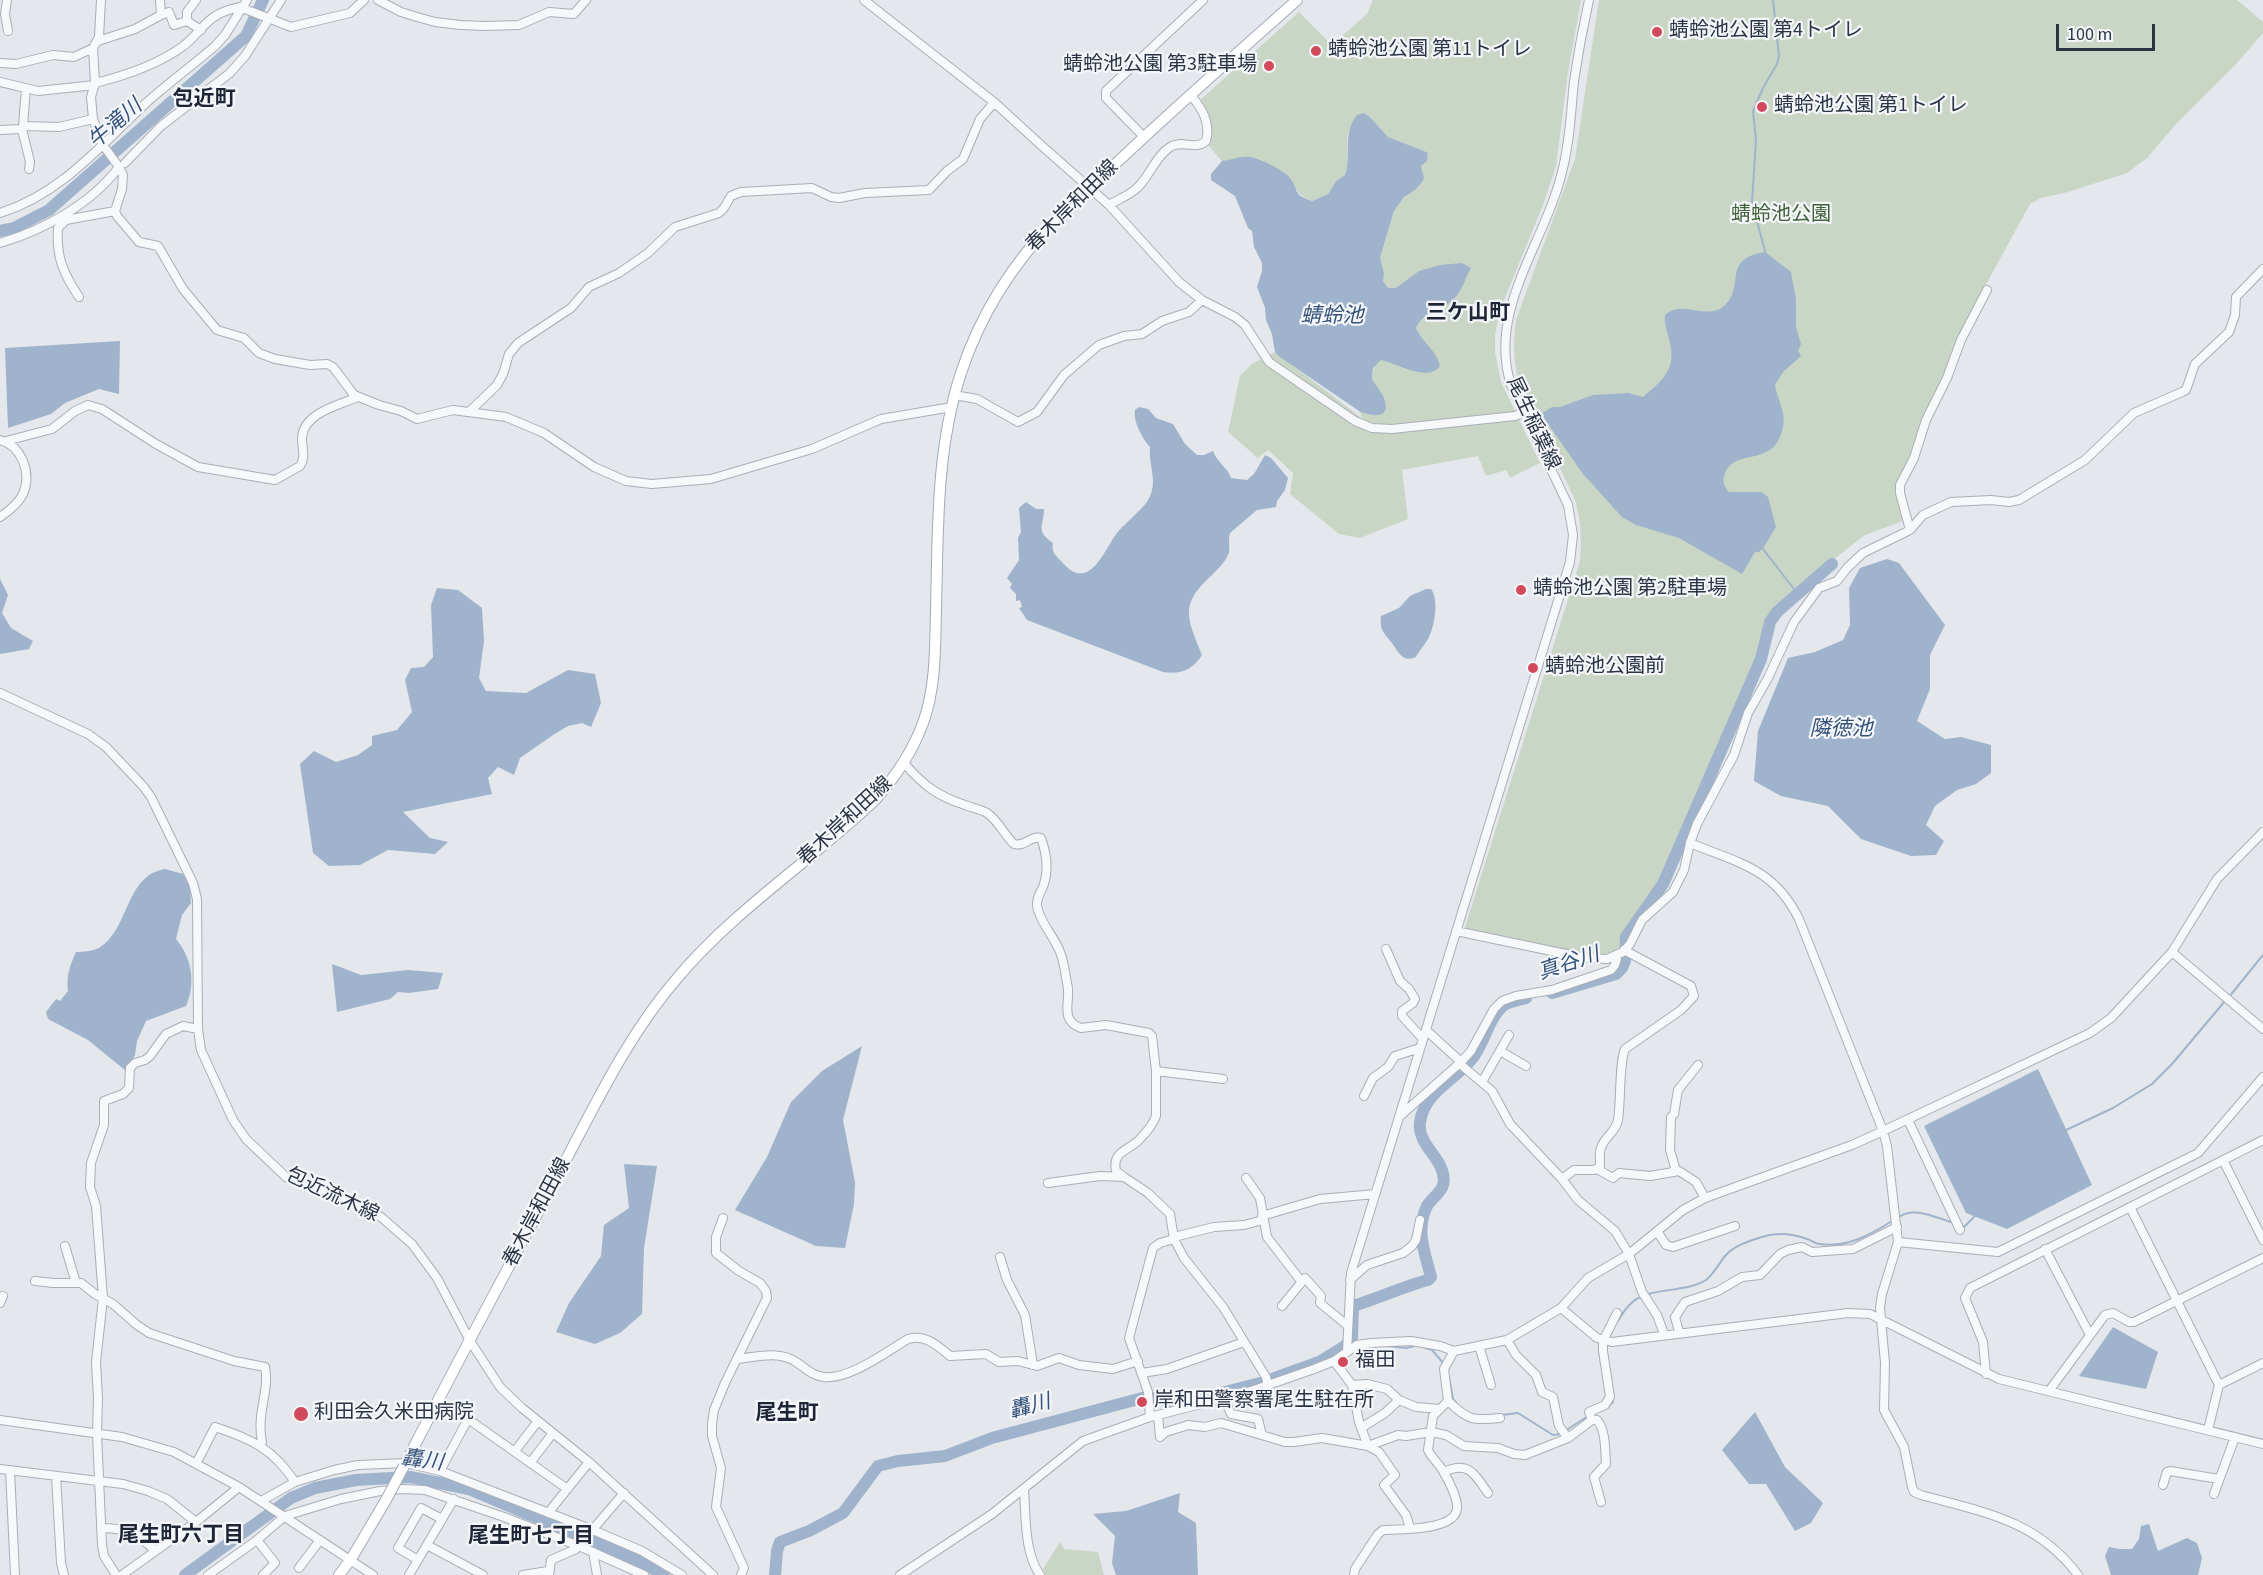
<!DOCTYPE html>
<html>
<head>
<meta charset="utf-8">
<style>
	body { margin:0 }
	#map { position:relative; width:2263px; height:1575px; overflow:hidden; background:#e4e7ec; font-family:"Source Sans 3",sans-serif }
	canvas { display:block }
	.scale { position:absolute; left:2056px; top:24px; width:99px; height:27px; box-sizing:border-box; border:3px solid #2b3445; border-top:0; padding-left:8px; font-size:18px; line-height:21px; white-space:nowrap; color:#2b3445; -webkit-text-stroke:4px #f4f6f9; paint-order:stroke }
</style>
</head>
<body>
<div id="map">
<canvas width="2263" height="1575"></canvas>
<div class="scale">100 m</div>
</div>
<script>
const ctx = document.querySelector('canvas').getContext('2d');
ctx.lineJoin = 'round';
function paint(path, color) {
  ctx.fillStyle = color;
  ctx.fill(path, 'evenodd');
}
function trace(path, color, width, dash) {
  ctx.strokeStyle = color;
  ctx.lineWidth = width;
  ctx.lineCap = dash ? 'butt' : 'round';
  ctx.setLineDash(dash || []);
  ctx.stroke(path);
}
function write(font, color, halo, rows, align = 'center') {
  ctx.font = font + ' "Source Sans 3","Noto Sans JP",sans-serif';
  ctx.lineWidth = 4.5;
  ctx.setLineDash([]);
  ctx.textBaseline = 'middle';
  ctx.strokeStyle = halo;
  ctx.fillStyle = color;
  for (const [text, x, y, turn = 0] of rows) {
    ctx.save();
    ctx.translate(x, y);
    ctx.rotate((+turn || 0) * Math.PI / 180);
    ctx.textAlign = isNaN(turn) ? turn : align;
    if (halo) ctx.strokeText(text, 0, 0);
    ctx.fillText(text, 0, 0);
    ctx.restore();
  }
}
paint(new Path2D(`
	M1373,0h208l-13,72 -12,94 -13,39 -43,105 -5,25v18l6,29 39,81 -30,15 -4,-8 -20,6 -8,-20 -76,14 6,49 -48,19 -21,-4 -49,-40 3,-21 -25,-23 -10,8 -30,-26 12,-56 12,-12 23,-12 88,67 -4,-8 17,-24 -4,-8 16,-90 -6,-8 1,-7 -3,-16 14,-47 10,-14 18,-16 2,-3 -3,-12 6,-5 1,-8 -40,-16 -18,-20 -6,-4c-27,17 -11,36 -19,62l-9,6 -8,13 -16,7c-12,-5 -16,-9 -20,-22l-32,-19 -11,-3 -27,4 -14,-16 2,-13 -11,-31 100,-89 33,33 35,-31z
	M1599,0h638l26,22v11l-26,30 -60,60 -30,35 -20,15 -59,19 -27,6 -11,6 -47,86 -69,160 -18,36 7,35 -38,14 -63,49 -20,18 -15,19 -8,38 -99,224 -33,47 -5,17 -6,4 -17,5 -131,-25 -3,-4 115,-366c2,-22 1,-40 -5,-61l-56,-118c-6,-22 -6,-40 -3,-62l59,-161z
	M1060,1542l4,7 34,3 6,23h-58l-3,-6z`), '#c9d6c5');
paint(new Path2D(`
	M1364,113l6,4 18,20 36,14 4,2 -1,8 -6,5 3,12 -2,4 -7,8 -11,7 -10,14 -14,47 4,16 -1,7 5,7h8l23,-17 21,-6 22,-2 9,5c-6,10 -8,21 -16,30 -12,13 -31,12 -39,30 6,14 21,23 24,38 -13,17 -43,-3 -59,-6l-8,8 -1,11c3,6 8,11 11,17 10,22 -8,22 -24,15l-79,-54 -5,-5 -3,-18 -6,-14 -1,-12 -8,-21 5,-16v-8l-8,-16 -2,-16 -4,-3 -13,-32 -24,-16v-6l11,-13c9,-1 19,-5 28,-4 9,1 36,14 41,22 9,13 1,15 21,22l16,-7 8,-13 9,-6c7,-21 -3,-42 12,-60z
	M1765,252l26,20 5,27v28l5,17 -3,7 3,5 -18,16 -8,13c4,21 15,31 4,54 -3,6 -7,11 -13,13 -15,8 -36,3 -42,24 -2,7 1,11 5,16h32l7,5 8,30c-6,8 -9,18 -17,25h-4l-13,22 -63,-36 -43,-13 -14,-8 -39,-43 -42,-60 11,-7h8l33,-12 35,-2 15,4c21,-18 34,-28 26,-58 -2,-8 -5,-16 -4,-24 17,-16 40,5 58,-8 24,-20 -3,-48 42,-55z
	M120,341l-1,53 -20,-5 -34,14 -14,11 -43,14 -3,-80z
	M1139,407l9,2 8,9 17,6 12,20 12,11h7l9,-4c4,11 15,17 18,27l16,2 7,-6 11,-19 6,3 17,20 -3,12 -8,11 -1,6 -19,3 -27,23c-2,6 0,13 -1,19 -2,8 -11,17 -17,23 -33,30 -25,42 -10,80 -9,15 -23,20 -39,17l-136,-52 -8,-12 3,-1 -2,-7 -4,1v-7l-6,-6 2,-4 -5,-6 12,-18 -1,-22 3,-6 -2,-24 7,-6 10,7h8c0,17 -9,22 9,34 -2,9 3,13 9,19 27,32 42,-12 55,-29 7,-9 27,-25 31,-33 11,-18 0,-34 2,-53 -8,-9 -17,-26 -15,-37z
	M1887,559l12,4 46,62 -15,30v34l-13,32 28,18 16,-2 30,8v28l-15,11 -19,6 -22,16 -9,19 18,16 -8,14 -25,1 -50,-17 -33,-33 -47,-10 -27,-15 4,-50 30,-73 27,-6 28,-12 7,-15 -1,-37 11,-20z
	M0,579l8,16 -6,18 9,15 22,13 -4,8 -29,5z
	M437,588l21,2 24,18 2,33 -5,37 7,13 40,2 42,-23 27,4 6,29 -10,24 -9,-4 -14,3 -15,9 -33,23 -6,17 -16,-8 -10,11 4,16 -89,18 27,26 18,4 -13,12 -47,-4 -28,15 -31,1 -16,-13 -13,-89 14,-13 22,11 22,-7 14,-10v-9l25,-6 15,-18 -7,-32 6,-12 13,-1 9,-10 -2,-52z
	M1426,589h5c8,10 4,36 -2,48 -3,7 -10,13 -13,20 -12,5 -16,-2 -22,-11 -8,-12 -15,-14 -13,-30l18,-8 11,-12z
	M165,869l18,5 7,13 1,16 -9,12 -6,24c16,19 20,44 10,67l-40,15 -9,20 -2,14 -9,16 -38,-31 -40,-21 -2,-7 10,-13 4,2 8,-10c-2,-16 2,-25 8,-39 7,0 16,-1 23,-4 31,-19 26,-73 66,-79z
	M332,964l29,11 47,-5 35,3 -5,16 -29,4 -11,-1 -8,7 -53,13z
	M862,1046l-19,74 12,62 -1,22 -9,44 -29,-2 -81,-36 32,-53 24,-55 31,-31z
	M2038,1069l54,116 -85,44 -41,-16 -42,-87z
	M624,1164l33,2 -13,82 -2,66 -22,19 -25,11 -39,-12 13,-29 32,-47 3,-31 25,-17z
	M2113,1327l45,25 -12,37 -67,-13z
	M1755,1412l30,55 38,36 -12,20 -16,8 -29,-47h-17l-27,-34z
	M1180,1493l-2,19 18,11 2,52h-82l-4,-12 3,-27 -22,-22 33,-3z
	M2149,1524l9,27 29,-13 10,5 5,15 -4,17h-87l-6,-19 4,-9 10,2h13l7,-10 2,-13z`), '#9fb4cc');
trace(new Path2D(`
	M1766,255l-14,-53 4,-61 -3,-30 10,-23 14,-24 2,-8 -6,-56
	M1763,549l34,44
	M2229,997l34,-42
	M2064,1131l49,-23 39,-24 20,-20 53,-63
	M1897,1218c17,-13 39,0 57,5
	M1962,1226l2,1 12,-12
	M1648,1294c18,-5 42,-4 58,-14 8,-6 13,-17 20,-25 9,-10 24,-14 36,-18 15,-5 31,-3 45,2 5,1 8,5 13,5 27,4 50,-9 72,-23
	M1618,1321c6,-11 13,-21 25,-25
	M1388,1346l18,2 9,-2
	M1423,1347l9,3 12,14
	M1449,1377l4,22 5,6
	M1607,1408l6,-6 -1,-4
	M1502,1415l16,-2 35,22 8,-1
	M1565,1431l23,-15`), '#9fb4cc', 2);
trace(new Path2D(`
	M0,231l14,-3 35,-18 197,-174 17,-36
	M1552,993l64,-19 6,-6 3,-7 1,-24 37,-53 98,-225 9,-37 7,-10 55,-48
	M185,1575l106,-77 24,-10 41,-8 54,-3 59,12 172,73 23,13
	M775,1575l2,-24 3,-9 29,-11 34,-18 35,-47 20,-5 47,-5 47,-18 154,-41 31,5 48,-10 39,-10 55,-20 26,-16 7,-8 1,-32c26,-8 49,-19 75,-26l3,-3c-6,-24 -16,-46 -4,-71 4,-7 14,-13 16,-21 6,-24 -27,-39 -23,-63 5,-32 37,-42 54,-66 11,-15 15,-39 30,-51 6,-4 15,-5 22,-7`), '#9fb4cc', 12);
const minor = new Path2D(`
	M7,0l-2,14 3,17
	M101,0l-2,37 -6,11 2,35 -4,14 2,22 10,26 16,22 4,8 -1,14 -7,22 2,5 22,26 19,4 25,43 34,41 27,8 15,15 16,6 35,6 17,-1 6,3 21,28 25,10 22,6 16,8 36,-9 53,7 38,16 50,34 32,14 26,3 59,-5 101,-30 69,-30 71,-12
	M378,0l23,12 16,5 18,5 25,3 25,1 34,-1 30,-13 25,2 12,-14
	M864,0l131,103 47,43 67,59 70,77 23,18 33,17 10,8 24,37 86,59 17,7 20,1 123,-13 8,-3
	M161,15l8,-3 5,13 13,-4 14,9
	M187,21v-9l9,-12
	M98,41l37,-12 26,-14 -1,-15
	M0,63l16,1 37,-9 21,2 19,-9
	M0,82l38,9 57,-6
	M95,83c29,-7 63,-19 87,-36 13,-9 22,-25 35,-32 8,-5 18,-7 27,-9l1,3 46,18 59,-14 14,-13
	M23,126l3,-38
	M22,129l8,33 -1,7
	M0,130l22,-1 1,-3 36,1 34,-8
	M1144,137l-38,-39v-7l97,-91
	M125,163l36,-37 69,-53 15,-17 36,-56
	M1109,205c8,-5 21,-10 28,-17 13,-12 18,-31 33,-41 12,-8 25,4 36,-6 5,-18 -4,-32 -15,-46
	M0,213c61,-19 100,-67 145,-109 22,-20 47,-38 70,-58l10,-11 22,-35
	M0,243c44,-13 91,-39 119,-76
	M79,297c-16,-24 -23,-40 -21,-69l8,-8 49,-9
	M954,395l23,4 41,23 19,-10 27,-37 35,-30 25,-9 18,-2 20,-13 27,-9 13,-12
	M470,411l27,-26 6,-11 6,-20 9,-11 53,-35 18,-21 30,-14 29,-20 27,-26 44,-14 5,-5 7,-12 10,-4 71,-4 19,9 8,1 26,-5 64,-3 18,-19 16,-12 17,-40 12,-14
	M0,440c22,6 32,33 23,54 -5,10 -14,17 -23,23
	M6,441l46,-12 23,-18 13,-6 14,4 54,35 42,23 77,13 25,-14c6,-9 2,-17 2,-28 1,-25 37,-33 56,-41
	M1910,530l13,-15 28,-13 40,-2 18,2 10,-2 66,-40 49,-47 48,-21 4,-2 9,-26 34,-32 6,-17 1,-18 27,-28
	M0,693l88,41 18,13 37,39 8,11 42,86 4,16 1,130 3,21 32,70 13,19 40,38 63,24 32,16 31,27 25,34 33,63 30,46 22,21 67,54 124,113
	M904,763c19,22 33,33 61,42 7,3 15,4 22,8 12,8 17,22 27,31 11,3 17,-9 27,-6 5,14 8,31 3,46 -2,7 -8,13 -7,22 3,17 17,30 23,46 4,9 5,21 7,31 5,17 -9,37 14,45l25,-3 43,8 3,3 4,35v45c-3,9 -11,18 -18,25 -11,10 -26,11 -22,30l8,6
	M1690,843l7,-19 37,-69 14,-42 20,-35 26,-56 25,-34 18,-7 10,-13 16,-15 47,-23 -10,-37v-8l14,-27 12,-38 21,-42 14,-38 26,-50
	M1456,931l129,27 22,1 16,-7 7,-8 12,-24 31,-28 11,-22 6,-27c48,20 84,25 109,76l84,212 4,15 11,96 -16,52 -2,14 5,55 -1,47 20,37 8,40 2,5 7,3c62,17 116,25 157,80
	M1386,949l14,32 9,8 6,10 -2,4 -11,8v5l21,23
	M2172,952l91,77
	M1426,1030l35,32
	M1500,1051l26,15
	M1460,1064l32,27 18,33 52,55 16,21 37,31 14,23 13,38 15,23 7,19
	M1156,1071l67,8
	M1482,1082l27,-47
	M1364,1096l9,-18 15,-11 7,-11 25,-8
	M1399,1117l62,-55 10,-11 23,-42 8,-8 14,-5 36,-6 59,-20 4,-5 3,-10
	M1908,1120l52,110
	M2223,1160l40,80
	M1597,1169l16,9 6,-5 31,3 29,-5 17,11 9,16
	M1676,1171l-6,-21 1,-33 3,-3 4,-24 20,-25
	M1246,1178l14,20 7,39 34,44
	M1562,1179l12,-9h20l6,-3c0,-6 -1,-14 1,-19 3,-11 15,-16 17,-28 3,-18 1,-58 7,-71l56,-39 13,-14 -3,-10 -67,-36
	M1048,1183l52,-7 24,1 24,16 22,21 4,25 10,19 39,49 43,70 2,8
	M2130,1207l89,178 -11,45
	M1262,1216l58,-17 55,-5
	M723,1218l-7,19v16l23,18 21,12 6,8 1,7 -42,85 -11,27 -2,14v12l9,32 -5,39 28,61 -3,7
	M1657,1231l9,14 7,2 62,-21
	M1174,1237l40,-10 30,-2 19,-5
	M1898,1242l100,10 200,-99 65,-76
	M65,1246l11,37
	M2045,1249l45,86
	M1000,1257l7,23 18,35 8,50
	M1350,1280l17,-15 36,-12 9,-7 4,-6 4,-20
	M35,1281l18,2h28l14,11 18,10 24,21 12,8 85,28 31,6c5,25 -9,45 -3,75l-2,3
	M0,1303l3,-7
	M1282,1306l23,-28 16,18 -1,7 28,23
	M1561,1308l36,30 15,4 236,-29 22,1 129,65 264,65
	M1679,1332l-4,-15 10,-15 33,-11 24,-14 18,-2 20,-21 8,-4 14,-3 10,5 41,-3 44,-22
	M1507,1340l9,15 20,20 6,17 11,5 6,29 9,12
	M1479,1346l12,39
	M1347,1352l10,-7 14,-2 40,-2 29,5 14,5 53,-11 54,-32 27,-30 41,-24 54,-44 22,-12 147,-53 31,-14 207,-98 21,-15 61,-66 45,-73 46,-47
	M737,1359c19,-2 42,-9 59,3 10,6 16,14 28,15 25,3 62,-25 84,-38 17,-5 29,6 42,17l36,-2 13,8 19,-1 19,5 22,-8 20,7 34,4 25,-8
	M1334,1361l18,24 7,37 9,24 11,6 16,23 -11,10 22,30 4,13
	M1142,1373l25,-4 77,-27
	M1986,1374l-3,-32 -18,-44 5,-10 293,-148
	M1352,1385l15,-1 20,5 12,11 17,7 24,2
	M2219,1385l44,-22
	M2049,1391l56,-76 8,-2 16,9h5l129,-64
	M1224,1398l7,16 27,5 4,16
	M1448,1401c20,19 24,20 52,17
	M1158,1415l2,22 6,-5 22,-7 17,2 16,-4 64,19h9l28,-4 46,8 30,-11 8,1 25,-4 15,3 18,11 34,2 16,6 11,1 43,-17 24,-18
	M1150,1417l-2,-25 -19,-54 24,-90 7,-5 14,-4
	M0,1420l122,17 52,15 65,35 134,88
	M1361,1428l24,-15 14,-13
	M515,1451l23,-30
	M197,1462l18,-35c37,12 58,22 80,55
	M530,1463l23,-30
	M0,1469l123,15 25,7 19,8 29,23
	M10,1470l5,105
	M440,1471l28,-52 98,69
	M1444,1472c25,-12 31,3 44,21
	M56,1476l5,87 3,12
	M2163,1485l4,-13 3,-1 49,8
	M1024,1490c2,27 0,62 16,85
	M2214,1494l21,-57
	M261,1501l34,-19 39,-12 24,-5 48,-2 34,8 153,59 49,21 40,24
	M1601,1502l-7,-25 12,-13c-1,-13 0,-34 -9,-44h-5l-3,-8 16,-7 5,-8 -7,-46v-10l14,-28
	M548,1513l41,-51
	M101,1528c25,0 38,6 54,23
	M257,1540l18,23 -12,12
	M427,1545l56,30
	M593,1552l4,23
	M418,1560l-20,-12 23,-40 21,11
	M299,1568l21,-28
	M116,1575l-12,-19 -2,-11 -5,-111 1,-36 -2,-36 7,-64 -7,-92 -6,-19 1,-24 13,-38v-24l19,-7 6,-6 1,-20 5,-5 10,-3 5,-4 16,-22 17,-8 15,3
	M122,1575l74,-53 43,-35
	M208,1575l49,-35 28,-24 56,-17 39,-8 23,-2 22,1 79,27 75,29 65,29
	M409,1575l45,-76
	M523,1575l25,-4
	M549,1575l2,-15 25,-11 48,-56
	M900,1575l92,-61 91,-73 67,-24 98,-25 66,-23 20,-8 13,-9 4,-79 219,-711 3,-27 -5,-30 -57,-120c-24,-75 34,-142 51,-213 8,-30 9,-61 12,-91 4,-27 9,-54 15,-81
	M1354,1575l1,-6 23,-35 5,-4c16,-1 71,1 74,-21 1,-10 -8,-28 -13,-36 -4,-9 -12,-14 -16,-23l5,-34 15,-15 -4,-32 10,-18`);
const major = new Path2D(`
	M404,1466c50,-97 101,-193 153,-289 36,-68 71,-143 122,-201 57,-67 133,-116 196,-176 21,-24 37,-47 48,-77 13,-36 12,-75 13,-113 2,-80 0,-161 25,-237 19,-58 53,-111 95,-154 22,-23 47,-43 70,-65 56,-53 114,-103 171,-154
	M339,1575l12,-16 35,-59`);
trace(minor, '#a9aeb7', 10);
trace(major, '#a3abb8', 12);
trace(minor, '#f7f8fa', 8);
trace(major, '#fff', 10);
const majorBridge = new Path2D(`
	M386,1500l18,-34`);
trace(majorBridge, '#a3abb8', 12, []);
trace(majorBridge, '#fff', 10);
for (const [x, y, r, color] of [
	[1657,32,6,"#d1495b"],
	[1316,51,6,"#d1495b"],
	[1269,66,6,"#d1495b"],
	[1762,107,6,"#d1495b"],
	[1521,590,6,"#d1495b"],
	[1533,668,6,"#d1495b"],
	[1343,1362,6,"#d1495b"],
	[1142,1402,6,"#d1495b"],
	[301,1414,8,"#d1495b"]
]) {
  const dot = new Path2D();
  dot.arc(x, y, r, 0, 2 * Math.PI);
  ctx.fillStyle = color;
  ctx.fill(dot);
  trace(dot, '#f4f6f9', 2);
}
write('20px', '#2b3445', '#f4f6f9', [
	["蜻蛉池公園 第4トイレ",1669,32],
	["蜻蛉池公園 第11トイレ",1328,51],
	["蜻蛉池公園 第3駐車場",1257,66,"right"],
	["蜻蛉池公園 第1トイレ",1774,107],
	["蜻蛉池公園 第2駐車場",1533,590],
	["蜻蛉池公園前",1545,668],
	["福田",1355,1362],
	["岸和田警察署尾生駐在所",1154,1402],
	["利田会久米田病院",314,1414]
], 'left');
write('20px', '#2b3445', '#f4f6f9', [
	["春木岸和田線",1073,207,-45],
	["尾生稲葉線",1532,424,65],
	["春木岸和田線",846,822,-43],
	["包近流木線",332,1196,25],
	["春木岸和田線",538,1213,-62]
]);
write('20px', '#3f6138', '#f4f6f9', [
	["蜻蛉池公園",1781,216]
]);
write('bold 21px', '#1d2536', '#f4f6f9', [
	["包近町",204,100],
	["三ケ山町",1468,314],
	["尾生町",787,1414],
	["尾生町六丁目",181,1536],
	["尾生町七丁目",531,1537]
]);
write('italic 21px', '#34527a', '#f4f6f9', [
	["牛滝川",116,125,-41],
	["蜻蛉池",1332,317],
	["隣徳池",1841,730],
	["真谷川",1569,965,-18],
	["轟川",1030,1408,-15],
	["轟川",422,1462,7]
]);
</script>
</body>
</html>
